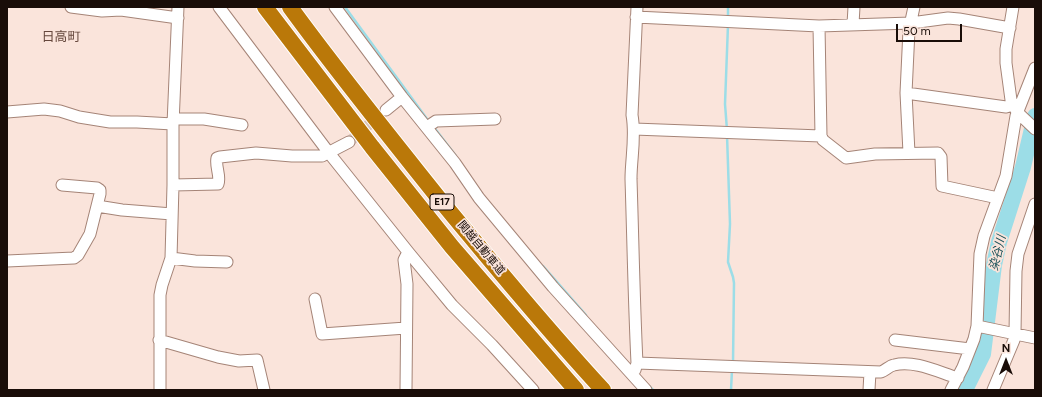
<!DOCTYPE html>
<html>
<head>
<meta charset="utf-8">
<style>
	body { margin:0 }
	#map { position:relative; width:1042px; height:397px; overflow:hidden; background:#fae4db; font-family:Figtree,sans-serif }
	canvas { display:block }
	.frame { position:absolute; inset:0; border:8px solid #190d08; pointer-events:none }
	.north { position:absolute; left:986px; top:341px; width:40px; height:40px; -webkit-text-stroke:3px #fae4db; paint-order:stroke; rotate:0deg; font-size:11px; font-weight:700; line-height:16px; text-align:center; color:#190d08 }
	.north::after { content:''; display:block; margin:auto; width:14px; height:18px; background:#190d08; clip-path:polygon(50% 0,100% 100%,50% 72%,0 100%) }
	.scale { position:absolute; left:896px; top:24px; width:66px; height:18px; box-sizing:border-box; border:2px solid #190d08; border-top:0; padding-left:5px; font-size:12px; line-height:14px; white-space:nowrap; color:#190d08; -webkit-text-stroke:3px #fae4db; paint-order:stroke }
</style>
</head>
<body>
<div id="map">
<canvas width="1042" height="397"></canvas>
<div class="frame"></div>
<div class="north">N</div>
<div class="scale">50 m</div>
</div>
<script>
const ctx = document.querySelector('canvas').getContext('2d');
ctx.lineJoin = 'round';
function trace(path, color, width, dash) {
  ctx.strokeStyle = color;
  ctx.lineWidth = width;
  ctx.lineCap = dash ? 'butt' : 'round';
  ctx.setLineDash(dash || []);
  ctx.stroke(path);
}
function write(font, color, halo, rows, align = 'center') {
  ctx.font = font + ' Figtree,"Noto Sans JP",sans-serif';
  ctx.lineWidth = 3.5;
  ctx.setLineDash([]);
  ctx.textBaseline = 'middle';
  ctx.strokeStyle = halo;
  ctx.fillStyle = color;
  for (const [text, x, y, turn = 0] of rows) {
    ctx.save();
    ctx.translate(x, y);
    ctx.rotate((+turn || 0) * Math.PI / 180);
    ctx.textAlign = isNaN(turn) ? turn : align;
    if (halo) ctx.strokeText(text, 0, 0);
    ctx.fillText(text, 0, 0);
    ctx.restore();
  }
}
trace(new Path2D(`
	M345,7l85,116
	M728,18v-11
	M433,126l23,30
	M727,130l-2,-26 3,-79
	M727,135l3,89 -2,38 5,15 1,6 -1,80
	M543,266l43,49
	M649,386l4,4
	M731,390l1,-20`), '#9cdde7', 2.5);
trace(new Path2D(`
	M965,390l18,-36 11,-89 5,-23 24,-75 12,-51`), '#9cdde7', 16);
trace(new Path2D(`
	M349,142l31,-27`), '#d8c4bb', 11, [11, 5.5]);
const minor = new Path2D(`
	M71,7l31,4 19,-1 57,8
	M219,7l110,146 80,100 43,52 40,40 41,45
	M335,7l67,90 53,66 24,35 74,89 93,103
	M637,7l-5,108c4,22 -1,43 -1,64 2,62 3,123 6,184
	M1013,7l-7,42v14l5,37 6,12 18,17
	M636,17l183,9 92,-3 37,-5 11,1 51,9
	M853,24l1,-17
	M819,26l2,110 2,4 23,18 29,-4 63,-1 3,4 1,29 56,12
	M906,93l100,14 7,-2
	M386,110l16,-13
	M7,112l37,-3 16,2 19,6 31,5h27l36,2
	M173,119h31l38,6
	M427,127l9,-6 59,-2
	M634,129l187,7
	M909,153l-3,-60 3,-63 5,-23
	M173,185l45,-1c3,-8 -3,-17 -1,-26l3,-1 36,-4 36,3h30l27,-14
	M97,206l25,4 50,4
	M171,258l24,3 32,1
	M7,261l67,-3 4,-3 12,-21 10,-40v-4l-3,-2 -35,-3
	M315,299l7,35 84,-6
	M977,326l58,12
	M159,340l59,17 21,4 18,-1 7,30
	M895,340l75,9
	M635,370l2,-7 244,9c5,-2 8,-6 13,-7 21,-5 44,7 64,13
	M160,390v-95l2,-10 9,-27 2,-73v-61l5,-117
	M406,390l1,-106 -3,-24 2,-4 3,-3
	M869,390l1,-18
	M951,390l12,-23 11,-28 3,-13 3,-72 4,-18 22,-60 10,-60 19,-48
	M993,390l21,-50 1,-7 1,-62 2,-17 17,-50`);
const highway = new Path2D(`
	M265,7l107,140 80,100 124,143
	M290,7c48,66 100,130 151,194 53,64 106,128 162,189`);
trace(minor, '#a58477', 13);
trace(highway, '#fff', 18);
trace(minor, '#fff', 11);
trace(highway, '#ba7809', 16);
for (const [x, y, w] of [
	[442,202,24]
]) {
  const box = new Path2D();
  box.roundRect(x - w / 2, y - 8, w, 16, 3);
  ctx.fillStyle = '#fae4db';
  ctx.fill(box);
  trace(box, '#190d08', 1);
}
write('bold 10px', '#190d08', null, [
	["E17",442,202]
]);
write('11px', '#190d08', '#fae4db', [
	["関越自動車道",481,248,50]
]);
write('italic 12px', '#185058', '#fae4db', [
	["染谷川",998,253,-77]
]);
write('13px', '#65473c', '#fae4db', [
	["日高町",61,37]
]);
</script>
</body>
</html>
